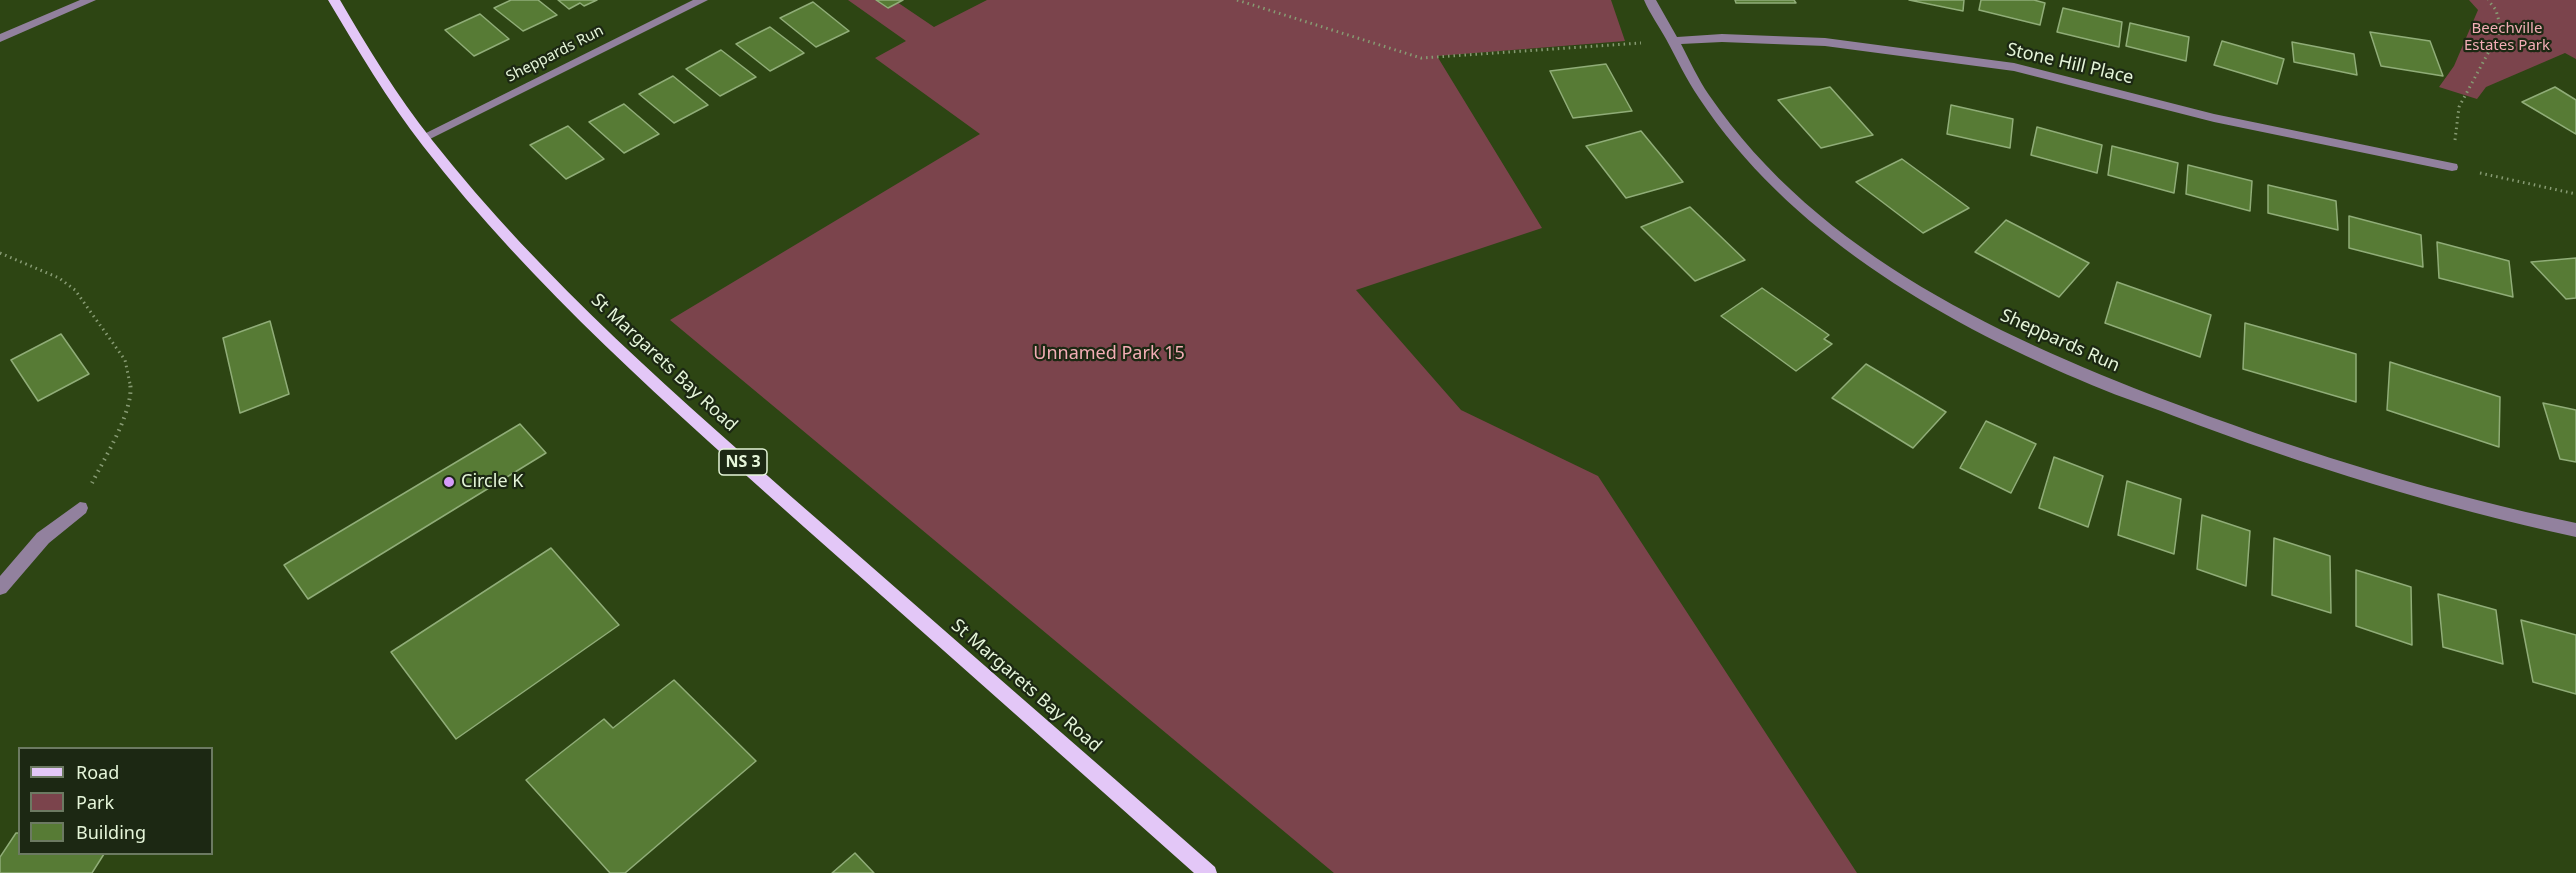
<!DOCTYPE html>
<html>
<head>
<meta charset="utf-8">
<style>
	body { margin:0 }
	#map { position:relative; width:2576px; height:873px; overflow:hidden; background:#2d4513; font-family:"Noto Sans",sans-serif }
	canvas { display:block }
	.legend { position:absolute; left:18px; top:747px; width:195px; height:108px; box-sizing:border-box; background:#1c2813; border:2px solid #6c7a62; margin:0; padding:8px 10px; list-style:none; font-size:18px; color:#e5f5d9 }
	.legend li { display:flex; align-items:center; gap:12px; height:30px }
	.legend b { width:30px; border:2px solid #6c7a62 }
</style>
</head>
<body>
<div id="map">
<canvas width="2576" height="873"></canvas>
<ul class="legend">
<li><b style="height:8px;background:#e3c7f7"></b>Road</li>
<li><b style="height:16px;background:#7b444c"></b>Park</li>
<li><b style="height:16px;background:#577b35"></b>Building</li>
</ul>
</div>
<script>
const ctx = document.querySelector('canvas').getContext('2d');
ctx.lineJoin = 'round';
function paint(path, color) {
  ctx.fillStyle = color;
  ctx.fill(path, 'evenodd');
}
function trace(path, color, width, dash) {
  ctx.strokeStyle = color;
  ctx.lineWidth = width;
  ctx.lineCap = dash ? 'butt' : 'round';
  ctx.setLineDash(dash || []);
  ctx.stroke(path);
}
function write(font, color, halo, rows, align = 'center') {
  ctx.font = font + ' "Noto Sans",sans-serif';
  ctx.lineWidth = 4.5;
  ctx.setLineDash([]);
  ctx.textBaseline = 'middle';
  ctx.strokeStyle = halo;
  ctx.fillStyle = color;
  for (const [text, x, y, turn = 0] of rows) {
    ctx.save();
    ctx.translate(x, y);
    ctx.rotate((+turn || 0) * Math.PI / 180);
    ctx.textAlign = isNaN(turn) ? turn : align;
    if (halo) ctx.strokeText(text, 0, 0);
    ctx.fillText(text, 0, 0);
    ctx.restore();
  }
}
paint(new Path2D(`
	M848,0h46l40,27 53,-27h624l14,41 -188,15 105,172 -186,62 105,120 137,66 259,397h-523l-664,-553 310,-186 -105,-76 31,-17z
	M2469,0h107v59l-11,-6 -79,34 -9,12 -38,-12 15,-21 24,-56z`), '#7b444c');
const building = new Path2D(`
	M511,0h27l19,15 -34,16 -29,-23z
	M558,0h39l-13,6 -4,-3 -11,6z
	M876,0h27l-15,8z
	M1735,0h59l2,3h-60z
	M1909,0h55l-1,11z
	M1981,0h53l11,3 -5,22 -61,-15z
	M813,2l36,29 -33,16 -36,-29z
	M2063,8l59,14 -3,25 -62,-15z
	M480,14l29,25 -35,17 -29,-26z
	M2130,23l59,14 -3,24 -60,-15z
	M770,27l34,26 -34,18 -34,-27z
	M2370,32l60,9 13,35 -62,-10z
	M2222,41l62,18 -7,25 -63,-19z
	M2292,42l62,12 3,21 -63,-13z
	M721,50l35,27 -36,19 -34,-27z
	M1606,64l26,47 -59,7 -23,-47z
	M673,76l35,29 -34,18 -35,-29z
	M1830,87l43,48 -52,13 -43,-48z
	M2555,87l21,13v34l-54,-32z
	M624,104l35,30 -35,19 -35,-31z
	M1951,105l62,14 -3,29 -63,-14z
	M568,126l36,33 -38,20 -36,-34z
	M2037,127l65,18 -5,28 -66,-18z
	M1641,131l42,51 -57,16 -40,-52z
	M2112,146l66,17 -4,30 -66,-18z
	M1902,159l67,49 -46,25 -67,-51z
	M2188,165l64,16 -2,30 -64,-17z
	M2268,185l68,16 2,29 -70,-17z
	M1690,207l55,53 -50,21 -54,-54z
	M2349,216l72,19 2,32 -74,-19z
	M2006,220l83,43 -30,34 -84,-45z
	M2437,242l72,19 4,36 -74,-19z
	M2576,258v40l-10,1 -35,-37z
	M2117,282l94,33 -11,42 -95,-34z
	M1762,288l67,47 -5,4 8,5 -36,27 -75,-55z
	M270,321l19,73 -49,19 -17,-75z
	M2245,323l111,31v48l-113,-33z
	M61,334l28,40 -51,27 -27,-41z
	M2390,362l110,35 -1,50 -112,-37z
	M1866,364l80,48 -33,36 -81,-50z
	M2543,403l33,7v52l-16,-3z
	M1986,421l50,23 -25,49 -51,-25z
	M520,424l26,29 -238,146 -24,-34z
	M2054,457l49,19 -15,51 -49,-19z
	M2127,481l54,18 -7,55 -56,-19z
	M2202,515l48,16 -4,55 -49,-17z
	M2274,538l56,18 1,57 -59,-18z
	M551,548l68,77 -163,114 -65,-87z
	M2356,570l55,17 1,58 -56,-19z
	M2438,594l58,16 7,54 -60,-17z
	M2521,620l55,15v59l-43,-12z
	M674,680l82,81 -131,112h-15l-84,-93 78,-61 9,9z
	M16,833h4v21h84l-12,19h-92v-16z
	M855,853l19,20h-42z`);
paint(building, '#577b35');
trace(building, '#90ad78', 1.5);
trace(new Path2D(`
	M1237,0l184,58 220,-15
	M2455,140l4,-33 42,-78 -5,-19 -8,-10
	M2480,173l96,21
	M0,253l59,25 16,12 50,70 5,24`), '#879b73', 3, [1.5, 4]);
trace(new Path2D(`
	M92,483c12,-24 43,-74 38,-100`), '#879b73', 4, [1.5, 5]);
paint(new Path2D(`
	M80,0h16l-96,42v-8z
	M693,0h15l-280,140h-8l-2,-3z
	M1644,0h12l21,37 45,-3 103,4 189,25 200,51 243,50 1,3 -1,3 -5,1 -238,-49 -200,-51 -189,-25 -103,-4 -41,2c9,17 17,35 28,51 110,161 298,246 475,312 128,48 258,88 392,116v14c-137,-30 -270,-71 -402,-121 -31,-12 -63,-22 -94,-36 -144,-61 -293,-149 -381,-282 -13,-19 -22,-39 -33,-59 -7,-13 -16,-25 -22,-39z
	M80,502l6,1 2,5 -2,5 -37,30 -43,50 -6,2v-19l37,-43z`), '#92819e');
paint(new Path2D(`
	M328,0h12c28,48 57,96 92,140 112,142 249,260 385,379 132,116 265,231 398,348l2,6h-23c-130,-116 -260,-231 -390,-346 -134,-120 -271,-239 -381,-381 -36,-46 -65,-96 -95,-146z`), '#e3c7f7');
for (const [x, y, r, color] of [
	[449,482,6,"#d69bfa"]
]) {
  const dot = new Path2D();
  dot.arc(x, y, r, 0, 2 * Math.PI);
  ctx.fillStyle = color;
  ctx.fill(dot);
  trace(dot, '#1c2813', 2);
}
write('15px', '#f3aeb6', '#1c2813', [
	["Beechville",2507,29],
	["Estates Park",2507,46]
]);
write('15px', '#e5f5d9', '#1c2813', [
	["Sheppards Run",555,54,-27]
]);
for (const [x, y, w] of [
	[743,462,48]
]) {
  const box = new Path2D();
  box.roundRect(x - w / 2, y - 13, w, 26, 4.5);
  ctx.fillStyle = '#1c2813';
  ctx.fill(box);
  trace(box, '#e5f5d9', 1.5);
}
write('bold 16px', '#e5f5d9', null, [
	["NS 3",743,462]
]);
write('18px', '#e5f5d9', '#1c2813', [
	["Stone Hill Place",2070,64,13],
	["Sheppards Run",2060,341,24],
	["St Margarets Bay Road",664,363,43],
	["St Margarets Bay Road",1026,686,41]
]);
write('18px', '#f3aeb6', '#1c2813', [
	["Unnamed Park 15",1109,354]
]);
write('18px', '#e5f5d9', '#1c2813', [
	["Circle K",461,482]
], 'left');
</script>
</body>
</html>
